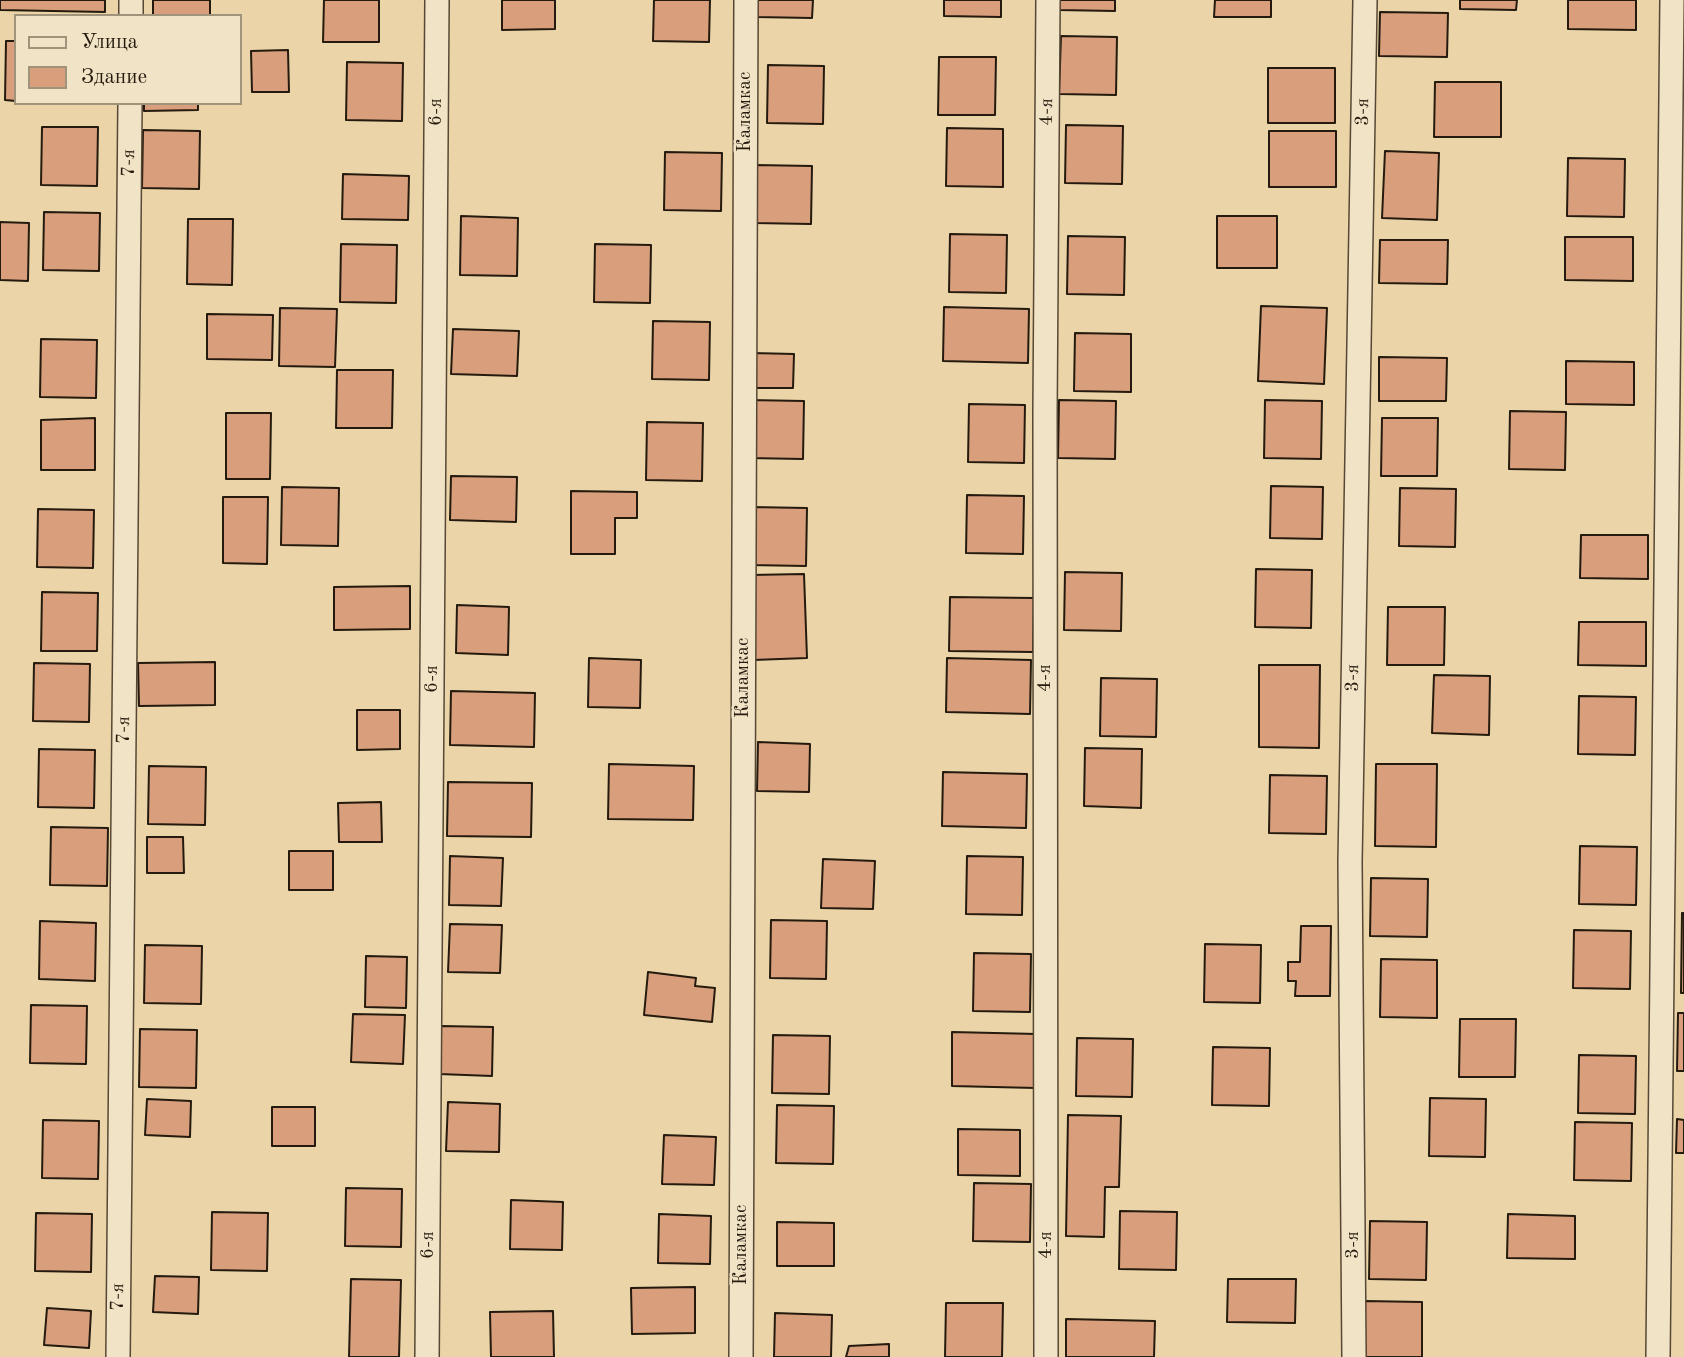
<!DOCTYPE html>
<html>
<head>
<meta charset="utf-8">
<style>
	body { margin:0 }
	#map { position:relative; width:1684px; height:1357px; overflow:hidden; background:#ead4a8; font-family:"Old Standard TT",serif }
	canvas { display:block }
	.legend { position:absolute; left:14px; top:14px; width:228px; height:91px; box-sizing:border-box; background:#f1e3c6; border:2px solid #9f937c; margin:0; padding:9px 12px; list-style:none; font-size:21px; color:#241a0d }
	.legend li { display:flex; align-items:center; gap:14px; height:35px }
	.legend b { width:35px; border:2px solid #9f937c }
</style>
</head>
<body>
<div id="map">
<canvas width="1684" height="1357"></canvas>
<ul class="legend">
<li><b style="height:9px;background:#f1e3c6"></b>Улица</li>
<li><b style="height:19px;background:#d99f7d"></b>Здание</li>
</ul>
</div>
<script>
const ctx = document.querySelector('canvas').getContext('2d');
ctx.lineJoin = 'round';
function paint(path, color) {
  ctx.fillStyle = color;
  ctx.fill(path, 'evenodd');
}
function trace(path, color, width, dash) {
  ctx.strokeStyle = color;
  ctx.lineWidth = width;
  ctx.lineCap = dash ? 'butt' : 'round';
  ctx.setLineDash(dash || []);
  ctx.stroke(path);
}
function write(font, color, halo, rows, align = 'center') {
  ctx.font = font + ' "Old Standard TT",serif';
  ctx.lineWidth = 5;
  ctx.setLineDash([]);
  ctx.textBaseline = 'middle';
  ctx.strokeStyle = halo;
  ctx.fillStyle = color;
  for (const [text, x, y, turn = 0] of rows) {
    ctx.save();
    ctx.translate(x, y);
    ctx.rotate((+turn || 0) * Math.PI / 180);
    ctx.textAlign = isNaN(turn) ? turn : align;
    if (halo) ctx.strokeText(text, 0, 0);
    ctx.fillText(text, 0, 0);
    ctx.restore();
  }
}
const building = new Path2D(`
	M0,0h105v12l-105,-2z
	M153,0h57v16h-57z
	M324,0h55v42h-56z
	M502,0h53v29l-53,1z
	M654,0h56l-1,42 -56,-1z
	M756,0h57l-1,18 -56,-1z
	M944,0h57v17l-57,-1z
	M1059,0h56v11l-57,-1z
	M1215,0h56v17h-57z
	M1460,0h57l-1,10 -56,-1z
	M1568,0h68v30l-68,-1z
	M1380,12l68,1 -1,44 -68,-1z
	M1061,36l56,1 -1,58 -57,-1z
	M6,41h10v60l-11,-1z
	M288,50l1,42h-37l-1,-41z
	M939,57h57l-1,58h-57z
	M347,62l56,1 -1,58 -56,-1z
	M768,65l56,1 -1,58 -56,-1z
	M1268,68h67v55h-67z
	M1435,82h66v55h-67z
	M144,103h54v7l-54,1z
	M1066,125l57,1 -1,58 -57,-1z
	M42,127h56l-1,59 -56,-1z
	M947,128l56,1v58l-57,-1z
	M143,130l57,1 -1,58 -57,-1z
	M1269,131h67v56h-67z
	M1385,151l54,2 -2,67 -55,-2z
	M665,152l57,1 -1,58 -57,-1z
	M1568,158l57,1 -1,58 -57,-1z
	M755,165l57,1 -1,58 -57,-1z
	M343,174l66,2 -1,44 -66,-1z
	M44,212l56,1 -1,58 -56,-1z
	M461,216l57,2 -1,58 -57,-1z
	M1217,216h60v52h-60z
	M188,219h45l-1,66 -45,-1z
	M0,222l29,1 -1,58 -28,-1z
	M950,234l57,1 -1,58 -57,-1z
	M1068,236l57,1 -1,58 -57,-1z
	M1565,237h68v44l-68,-1z
	M1380,240h68l-1,44 -68,-1z
	M341,244l56,1 -1,58 -56,-1z
	M595,244l56,1 -1,58 -56,-1z
	M1261,306l66,2 -3,76 -66,-3z
	M944,307l85,2 -1,54 -85,-2z
	M280,308l57,1 -2,58 -56,-1z
	M207,314l66,1 -1,45 -65,-1z
	M653,321l57,1 -1,58 -57,-1z
	M453,329l66,2 -2,45 -66,-2z
	M1075,333l56,1v58l-57,-1z
	M41,339l56,1 -1,58 -56,-1z
	M752,353l42,1 -1,34h-42z
	M1379,357l68,1 -1,43h-67z
	M1566,361l68,1v43l-68,-1z
	M337,370h56l-1,58h-56z
	M748,400l56,1 -1,58 -56,-1z
	M1059,400l57,1 -1,58 -57,-1z
	M1265,400l57,1 -1,58 -57,-1z
	M969,404l56,1 -1,58 -56,-1z
	M1510,411l56,1 -1,58 -56,-1z
	M226,413h45l-1,66h-44z
	M95,418v52h-54v-50z
	M1382,418h56l-1,58h-56z
	M647,422l56,1 -1,58 -56,-1z
	M451,476l66,1 -1,45 -66,-2z
	M1271,486l52,1 -1,52 -52,-1z
	M282,487l57,1 -1,58 -57,-1z
	M1400,488l56,1 -1,58 -56,-1z
	M571,491l66,1v26h-22v36h-44z
	M967,495l57,1 -1,58 -57,-1z
	M223,497h45l-1,67 -44,-1z
	M750,507l57,1 -1,58 -57,-1z
	M38,509l56,1 -1,58 -56,-1z
	M1581,535h67v44l-68,-1z
	M1256,569l56,1 -1,58 -56,-1z
	M1065,572l57,1 -1,58 -57,-1z
	M804,574l3,84 -54,2 -3,-85z
	M410,586v43l-76,1v-43z
	M42,592l56,1 -1,58h-56z
	M950,597l84,1 -1,54 -84,-1z
	M457,605l52,2 -1,48 -52,-2z
	M1388,607h57l-1,58h-57z
	M1579,622h67v44l-68,-1z
	M589,658l52,2 -1,48 -52,-1z
	M947,658l84,2 -1,54 -84,-2z
	M215,662v43l-76,1 -1,-43z
	M34,663l56,1 -1,58 -56,-1z
	M1259,665h61l-1,83 -60,-1z
	M1434,675l56,1 -1,59 -57,-2z
	M1101,678l56,1 -1,58 -56,-1z
	M451,691l84,2 -1,54 -84,-2z
	M1579,696l57,1 -1,58 -57,-1z
	M357,710h43v39l-43,1z
	M758,742l52,2 -1,48 -52,-1z
	M1085,748l57,1 -1,59 -57,-2z
	M39,749l56,1 -1,58 -56,-1z
	M609,764l85,2 -1,54 -85,-1z
	M1376,764h61l-1,83 -61,-1z
	M149,766l57,1 -1,58 -57,-1z
	M943,772l84,2 -1,54 -84,-2z
	M1270,775l57,1 -1,58 -57,-1z
	M448,782l84,1 -1,54 -84,-1z
	M381,802l1,40h-43l-1,-39z
	M51,827l57,1 -1,58 -57,-1z
	M147,837h36l1,36h-37z
	M1580,846l57,1 -1,58 -57,-1z
	M289,851h44v39h-44z
	M450,856l53,2 -2,48 -52,-1z
	M967,856l56,1 -1,58 -56,-1z
	M823,859l52,2 -2,48 -52,-1z
	M1371,878l57,1 -1,58 -57,-1z
	M1682,913h2v80h-3z
	M771,920l56,1 -1,58 -56,-1z
	M40,921l56,2 -1,58 -56,-2z
	M450,924l52,1 -2,48 -52,-1z
	M1301,926h30l-1,70h-35l1,-15h-8v-19h12z
	M1574,930l57,1 -1,58 -57,-1z
	M1205,944l56,1 -1,58 -56,-1z
	M145,945l57,1 -1,58 -57,-1z
	M974,953l57,1 -1,58 -57,-1z
	M366,956l41,1 -1,51 -41,-1z
	M1381,959l56,1v58l-57,-1z
	M648,972l48,6 -1,8 20,2 -3,34 -68,-7z
	M31,1005l56,1 -1,58 -56,-1z
	M1678,1013h6v58h-7z
	M353,1014l52,1 -2,49 -52,-2z
	M1460,1019h56l-1,58h-56z
	M441,1026l52,1 -1,49 -53,-2z
	M140,1029l57,1 -1,58 -57,-1z
	M952,1032l85,2 -1,54 -84,-2z
	M773,1035l57,1 -1,58 -57,-1z
	M1077,1038l56,1 -1,58 -56,-1z
	M1213,1047l57,1 -1,58 -57,-1z
	M1579,1055l57,1 -1,58 -57,-1z
	M1430,1098l56,1 -1,58 -56,-1z
	M147,1099l44,2 -1,36 -45,-2z
	M448,1102l52,2 -1,48 -53,-1z
	M777,1105l57,1 -1,58 -57,-1z
	M272,1107h43v39h-43z
	M1068,1115l53,1 -2,71h-14l-1,50 -38,-1z
	M1677,1119l7,1v33h-8z
	M43,1120l56,1 -1,58 -56,-1z
	M1575,1122l57,1 -1,58 -57,-1z
	M958,1129l62,1v46l-62,-1z
	M664,1135l52,2 -2,48 -52,-1z
	M974,1183l57,1 -1,58 -57,-1z
	M346,1188l56,1 -1,58 -56,-1z
	M511,1200l52,2 -1,48 -52,-1z
	M1120,1211l57,1 -1,58 -57,-1z
	M212,1212l56,1 -1,58 -56,-1z
	M36,1213l56,1 -1,58 -56,-1z
	M659,1214l52,2 -1,48 -52,-1z
	M1508,1214l67,2v43l-68,-1z
	M1370,1221l57,1 -1,58 -57,-1z
	M777,1222l57,1v43h-57z
	M155,1276l44,1 -1,37 -45,-2z
	M351,1279l50,1 -2,77h-50z
	M1228,1279h68l-1,44 -68,-1z
	M695,1287v46l-63,1 -1,-46z
	M1364,1301l58,1v55h-59z
	M946,1303h57l-1,54h-57z
	M47,1308l44,3 -2,37 -45,-3z
	M553,1311l1,46h-63l-1,-45z
	M775,1313l57,2 -1,42h-57z
	M1066,1319l89,2 -1,36h-88z
	M889,1344v13h-43l3,-11z`);
paint(building, '#d99f7d');
trace(building, '#241a0d', 2);
const street = new Path2D(`
	M131,16v-16
	M118,1357l12,-1254
	M427,1357l10,-1357
	M741,1357l5,-1357
	M1046,1357l-1,-944 3,-413
	M1354,1357l-4,-495 15,-862
	M1658,1357l14,-1357`);
trace(street, '#564834', 26);
trace(street, '#f1e3c6', 23);
write('19px', '#241a0d', '#f1e3c6', [
	["6-я",436,112,-90],
	["Каламкас",745,112,-90],
	["4-я",1047,112,-89],
	["3-я",1363,112,-89],
	["7-я",129,163,-89],
	["Каламкас",743,678,-90],
	["4-я",1045,678,-90],
	["3-я",1353,678,-89],
	["6-я",432,679,-90],
	["7-я",124,730,-89],
	["6-я",428,1245,-90],
	["Каламкас",741,1245,-90],
	["4-я",1046,1245,-90],
	["3-я",1353,1245,-90],
	["7-я",118,1297,-89]
]);
</script>
</body>
</html>
